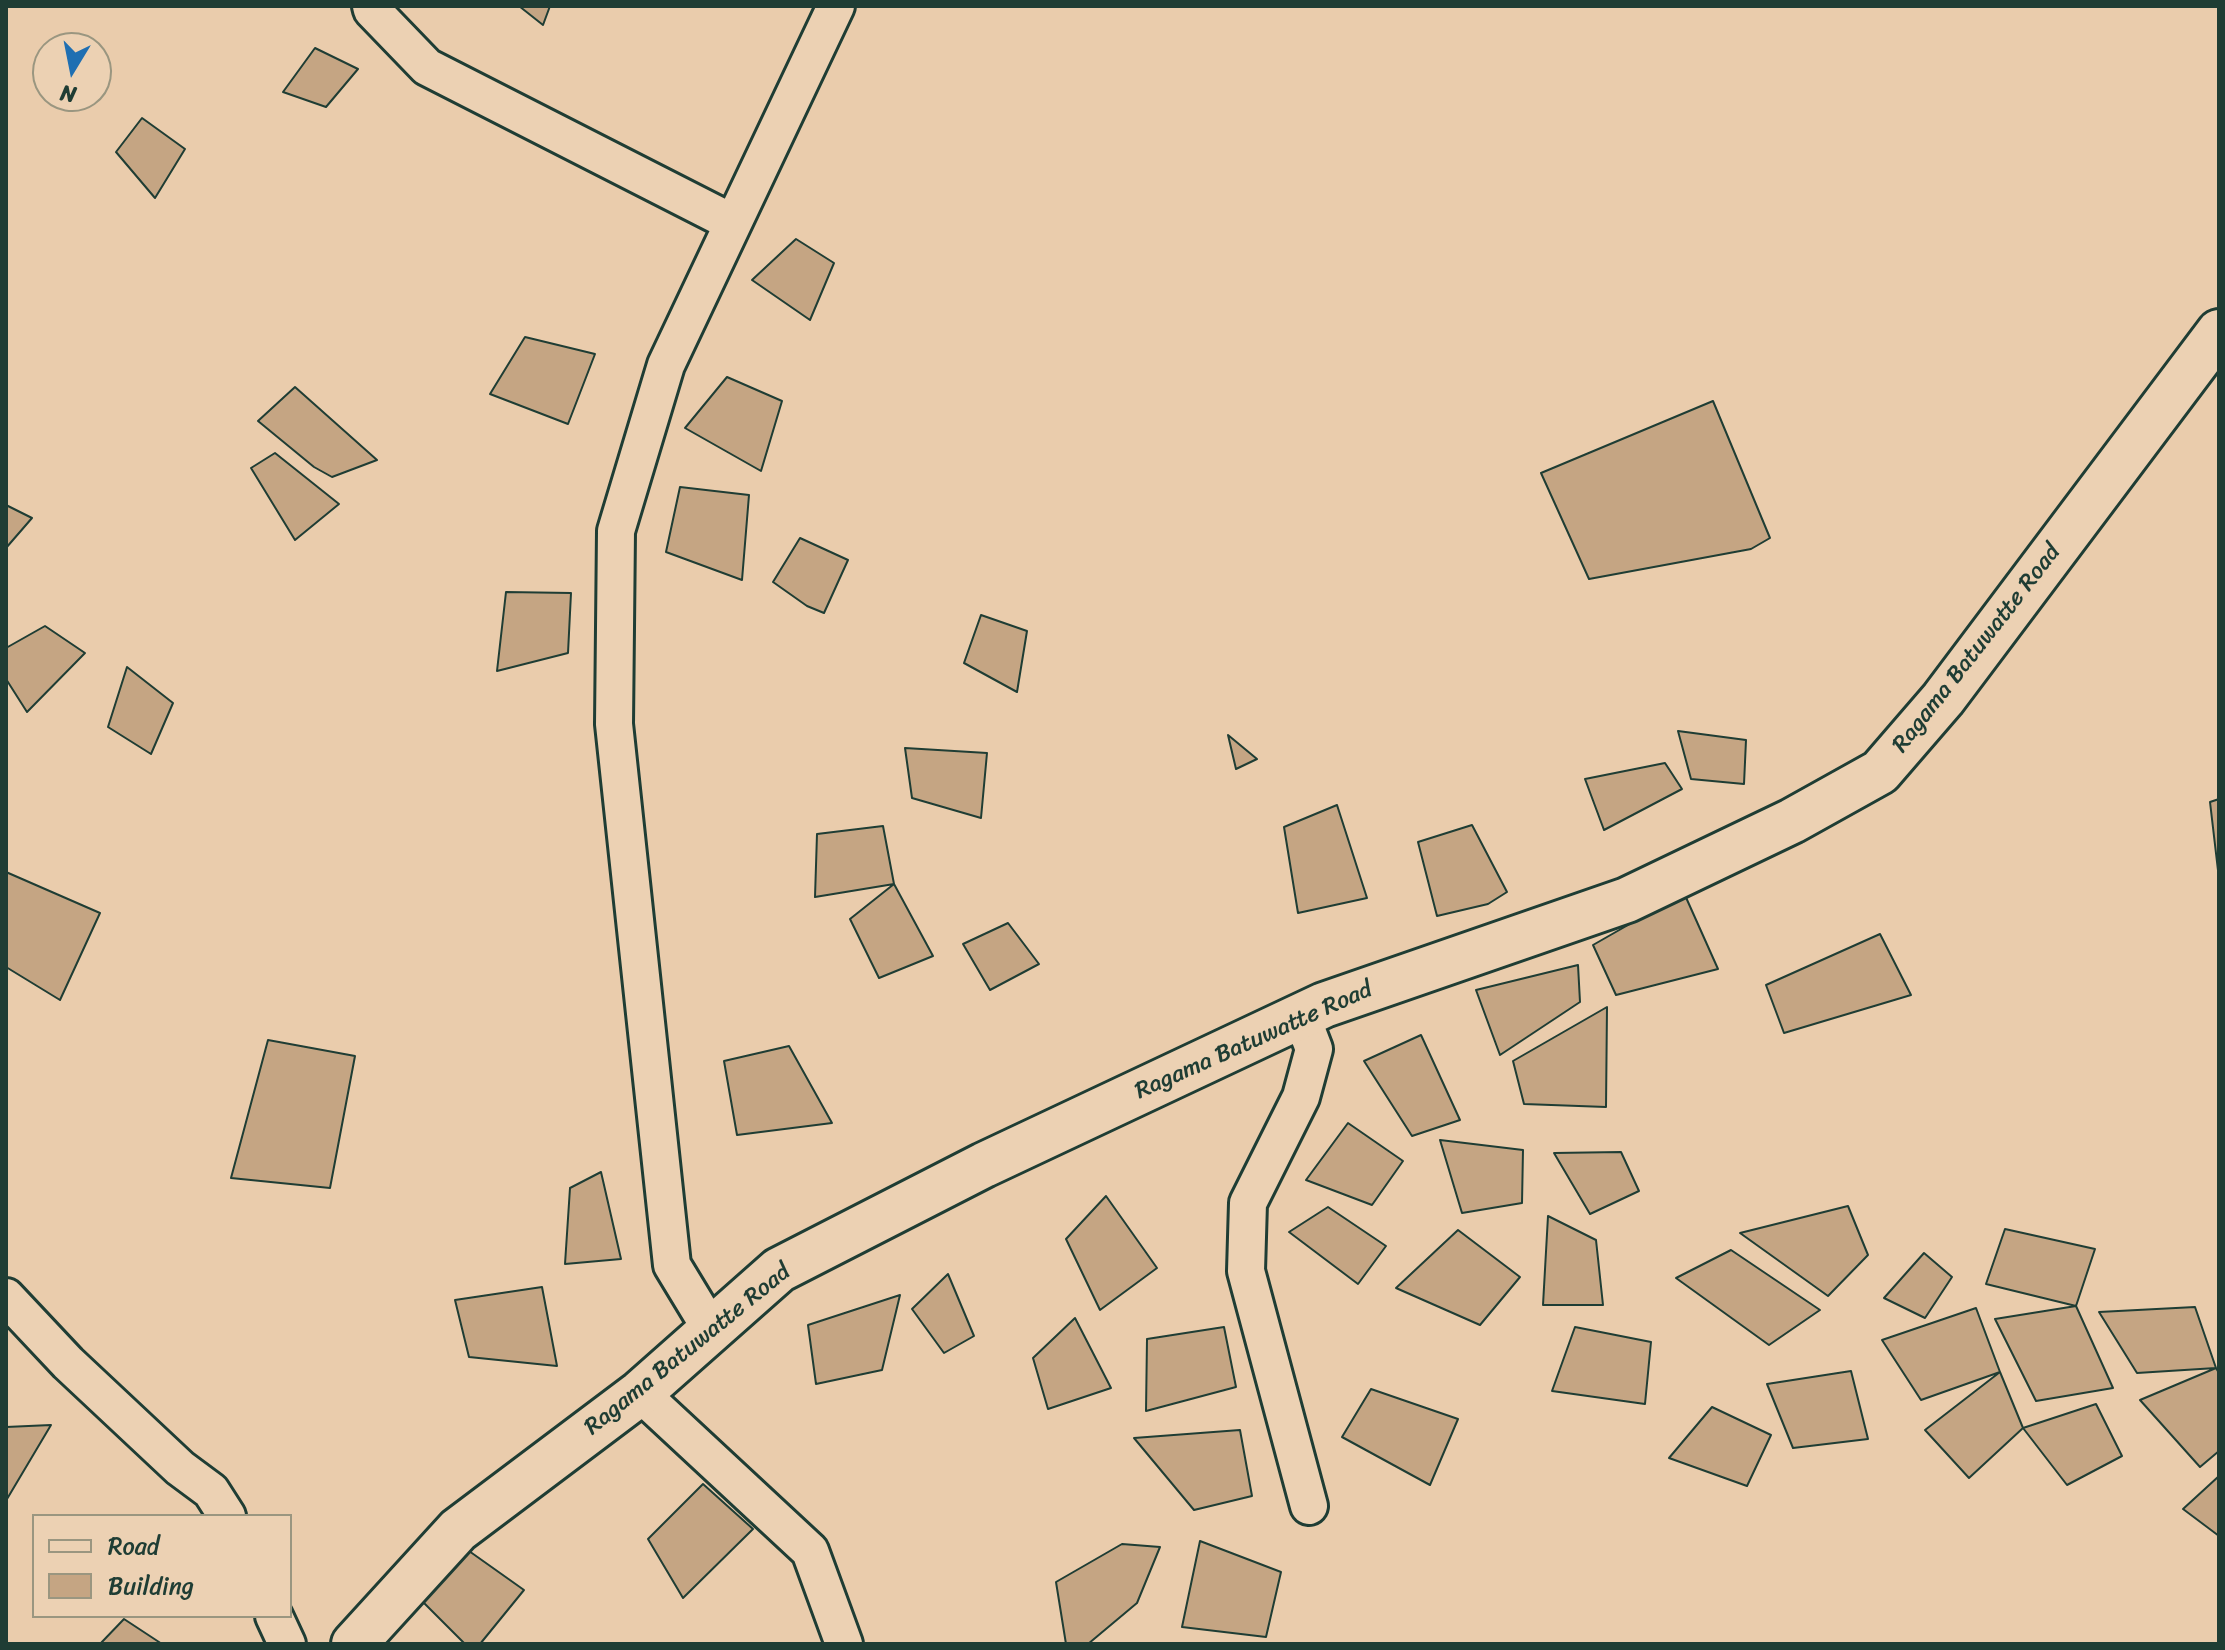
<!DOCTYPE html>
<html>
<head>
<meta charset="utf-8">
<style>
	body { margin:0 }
	#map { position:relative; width:2225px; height:1650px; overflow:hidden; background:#eaccac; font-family:Sriracha,sans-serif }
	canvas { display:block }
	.frame { position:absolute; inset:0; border:8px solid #1f3d34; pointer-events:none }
	.legend { position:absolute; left:32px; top:1514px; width:260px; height:104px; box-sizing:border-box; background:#ecd1b3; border:2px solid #9a9680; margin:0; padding:10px 14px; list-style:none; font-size:24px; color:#1f3d34 }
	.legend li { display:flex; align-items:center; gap:16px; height:40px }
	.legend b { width:40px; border:2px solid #9a9680 }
	.north { position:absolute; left:32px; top:32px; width:80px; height:80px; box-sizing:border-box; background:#ecd1b3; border:2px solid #9a9680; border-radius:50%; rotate:190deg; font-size:22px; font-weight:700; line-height:32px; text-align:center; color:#1f3d34 }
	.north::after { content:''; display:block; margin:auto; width:28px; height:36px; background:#1f6fb2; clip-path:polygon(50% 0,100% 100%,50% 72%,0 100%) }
</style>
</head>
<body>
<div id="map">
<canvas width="2225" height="1650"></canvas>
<div class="frame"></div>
<ul class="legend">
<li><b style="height:10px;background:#ecd1b3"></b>Road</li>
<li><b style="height:22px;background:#c5a583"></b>Building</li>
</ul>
<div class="north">N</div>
</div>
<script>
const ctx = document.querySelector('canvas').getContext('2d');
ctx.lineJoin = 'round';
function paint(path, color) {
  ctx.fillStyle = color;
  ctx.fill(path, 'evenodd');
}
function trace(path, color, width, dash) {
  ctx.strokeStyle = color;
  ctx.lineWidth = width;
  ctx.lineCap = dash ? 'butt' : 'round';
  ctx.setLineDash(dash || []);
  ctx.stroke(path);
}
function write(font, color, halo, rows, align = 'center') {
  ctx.font = font + ' Sriracha,sans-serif';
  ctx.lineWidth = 8;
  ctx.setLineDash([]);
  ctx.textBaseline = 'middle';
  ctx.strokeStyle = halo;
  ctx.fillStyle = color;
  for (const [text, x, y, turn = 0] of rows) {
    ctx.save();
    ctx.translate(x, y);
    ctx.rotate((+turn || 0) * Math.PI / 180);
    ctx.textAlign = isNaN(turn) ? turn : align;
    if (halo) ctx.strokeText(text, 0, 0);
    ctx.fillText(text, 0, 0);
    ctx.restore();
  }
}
const building = new Path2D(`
	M519,6h31l-7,19z
	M315,48l43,21 -32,38 -43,-15z
	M142,118l43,31 -30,49 -39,-46z
	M796,239l38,24 -24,57 -58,-40z
	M525,337l70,17 -27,70 -78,-30z
	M727,377l55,24 -21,70 -76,-43z
	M295,387l82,73 -45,17 -18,-10 -56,-46z
	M1713,401l57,137 -19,11 -162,30 -48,-106z
	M275,453l64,51 -44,36 -44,-72z
	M680,487l69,8 -7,85 -76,-28z
	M6,505l26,13 -26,30z
	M800,538l48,22 -24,53 -17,-7 -34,-24z
	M506,592l65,1 -3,60 -71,18z
	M981,615l46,16 -10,61 -53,-29z
	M45,626l40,27 -58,59 -21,-33v-31z
	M127,667l46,36 -22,51 -43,-27z
	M1678,731l68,9 -2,44 -53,-5z
	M1228,735l29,24 -21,10z
	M905,748l82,5 -6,65 -69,-20z
	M1665,763l17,26 -78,41 -19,-51z
	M2219,799v80l-9,-77z
	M1337,805l30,93 -69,15 -14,-86z
	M1472,825l35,67 -19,12 -51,12 -19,-74z
	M883,826l11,58 -79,13 2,-63z
	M6,872l94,41 -40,87 -54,-33z
	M894,884l39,72 -54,22 -29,-59z
	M1684,893l34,76 -102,26 -23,-50z
	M1008,923l31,41 -49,26 -27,-46z
	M1880,934l31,61 -127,38 -18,-48z
	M1578,965l2,37 -80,53 -24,-65z
	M1607,1007l-1,100 -82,-3 -11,-43z
	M1421,1035l39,85 -48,16 -48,-75z
	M268,1040l87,16 -25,132 -99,-10z
	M789,1046l43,77 -95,12 -13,-74z
	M1348,1123l55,38 -31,44 -66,-25z
	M1440,1140l83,10 -1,53 -60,10z
	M1621,1152l18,39 -49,23 -36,-61z
	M601,1172l20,87 -56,5 5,-76z
	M1106,1196l51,72 -57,42 -34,-71z
	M1848,1206l20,49 -40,41 -88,-63z
	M1328,1207l58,39 -28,38 -69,-52z
	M1548,1216l48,24 7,65h-60z
	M2005,1229l90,20 -19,57 -90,-22z
	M1458,1230l62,47 -40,48 -84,-37z
	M1731,1250l89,60 -51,35 -93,-67z
	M1924,1253l28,24 -27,41 -41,-20z
	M948,1274l26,62 -30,17 -32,-44z
	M542,1287l15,79 -88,-9 -14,-57z
	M900,1295l-18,75 -66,14 -8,-59z
	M2076,1306l37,82 -77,13 -41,-82z
	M2195,1307l21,61 -79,5 -38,-61z
	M1976,1308l24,64 -79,28 -39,-60z
	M1075,1318l36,70 -63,21 -15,-51z
	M1224,1327l12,60 -90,24 1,-72z
	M1575,1327l76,15 -6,62 -93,-13z
	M2216,1368l3,5v78l-19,16 -60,-67z
	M1851,1371l17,68 -75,9 -26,-64z
	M2000,1372l23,56 -54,50 -44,-48z
	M1371,1389l87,30 -28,66 -88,-48z
	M2096,1404l26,52 -55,29 -44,-57z
	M1712,1407l59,28 -24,51 -78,-28z
	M51,1425l-44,74 -1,-72z
	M1240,1430l12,66 -58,14 -60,-72z
	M2219,1476v60l-36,-27z
	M703,1484l50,45 -70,69 -35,-59z
	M1200,1541l81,31 -15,65 -84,-10z
	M1122,1544l38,3 -23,56 -49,41h-22l-10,-62z
	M469,1551l55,39 -44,54h-15l-50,-50z
	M124,1619l38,25h-62z`);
paint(building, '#c5a583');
trace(building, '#1f3d34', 2);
const street = new Path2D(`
	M371,6l1,4 55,57 306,156
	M1301,1015l13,34 -13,48 -53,106 -2,68 63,235
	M6,1297l62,66 112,105 31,23 16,25
	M712,1331l-40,-66 -58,-541 2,-193 50,-166 170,-359
	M640,1393l170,158 34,93
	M274,1616l13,28`);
const secondary = new Path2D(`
	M354,1644l104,-114 182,-137 139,-123 205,-105 340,-160 303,-105 165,-79 88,-49 63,-73 276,-367`);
trace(street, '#1f3d34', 42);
trace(secondary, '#1f3d34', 50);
trace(street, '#ecd1b3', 36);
trace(secondary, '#ecd1b3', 44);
write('24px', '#1f3d34', '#ecd1b3', [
	["Ragama Batuwatte Road",1977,649,-52],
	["Ragama Batuwatte Road",1254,1041,-24],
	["Ragama Batuwatte Road",688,1350,-39]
]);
</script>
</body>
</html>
